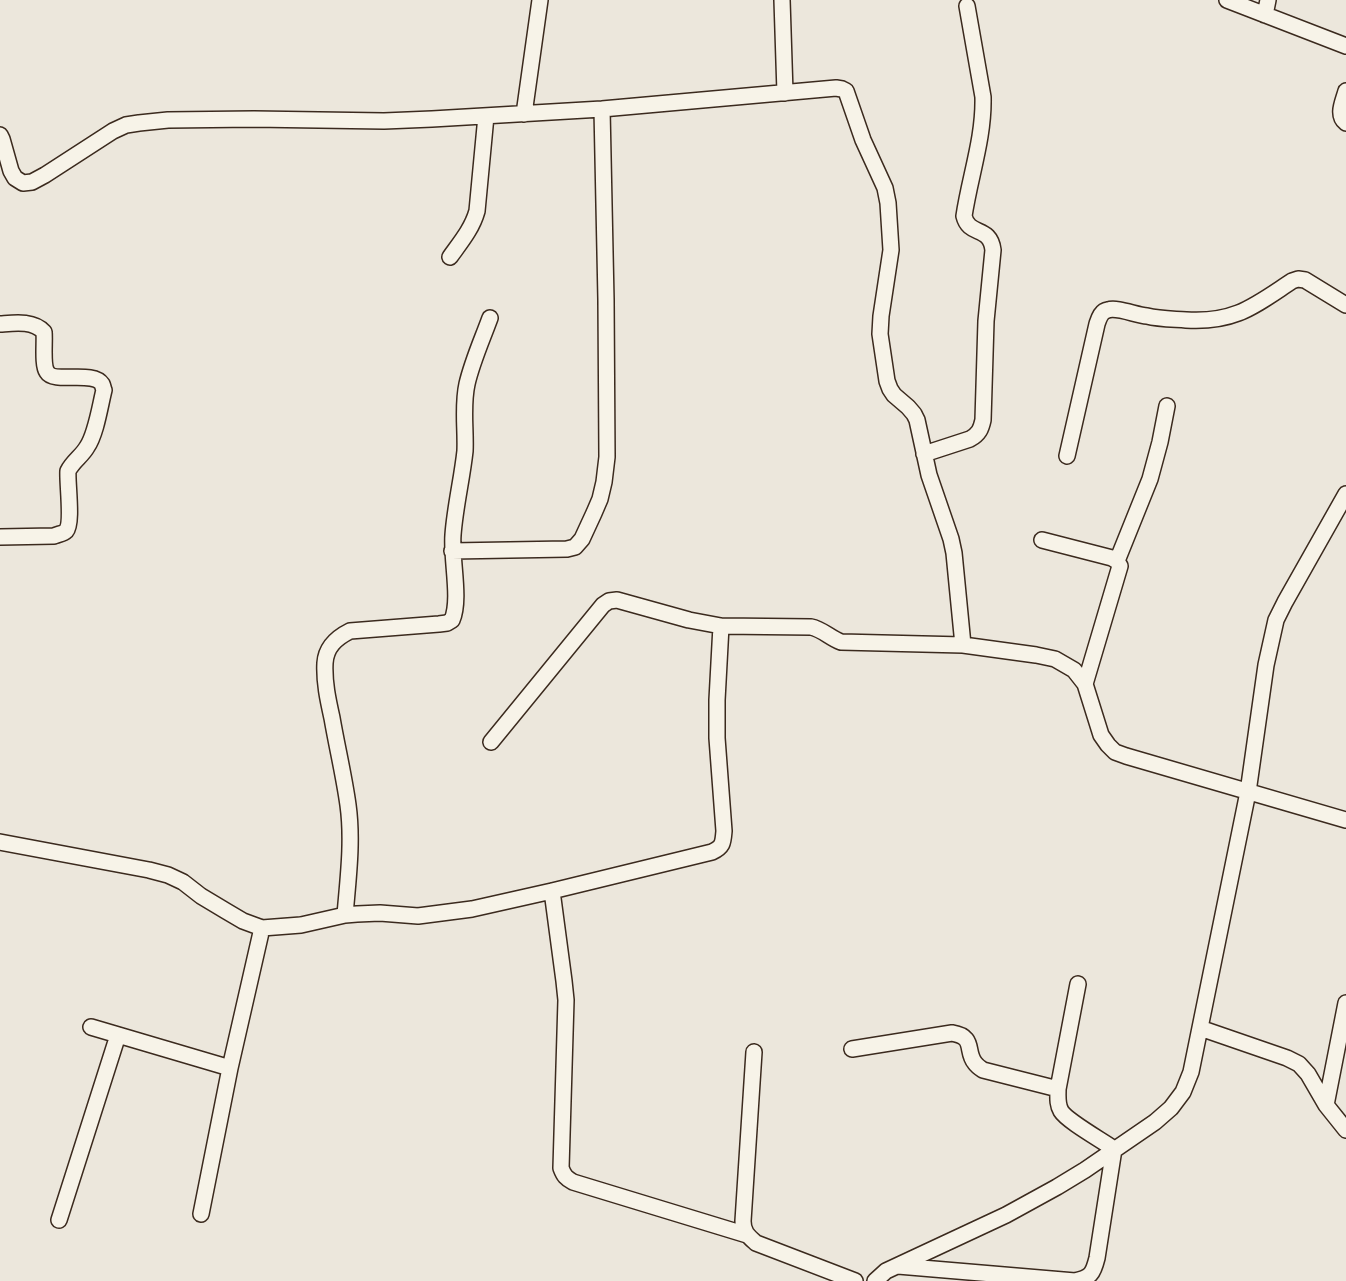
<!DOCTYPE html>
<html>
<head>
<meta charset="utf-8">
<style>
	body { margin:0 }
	canvas { display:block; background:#ece7dc }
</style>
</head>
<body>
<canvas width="1346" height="1281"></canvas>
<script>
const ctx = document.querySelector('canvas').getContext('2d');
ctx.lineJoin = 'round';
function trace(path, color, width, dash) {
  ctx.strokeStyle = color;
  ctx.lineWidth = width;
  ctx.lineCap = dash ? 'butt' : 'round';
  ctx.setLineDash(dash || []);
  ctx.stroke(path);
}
const street = new Path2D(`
	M782,0l3,93
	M1227,0l119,46
	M1265,15l3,-15
	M1346,91c-3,11 -10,24 0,32
	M524,114l16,-114
	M0,135l2,4 9,32 4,7 8,5 9,-1 13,-7 68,-44 13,-6 13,-2 29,-3 86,-1 130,2 48,-2 170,-10 234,-21 6,1 4,2 17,49 22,48 3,15 3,47 -10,66 -1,18 7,47 3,8 4,6 14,12 6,7 3,6 12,55 22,64 3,14 9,92
	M450,257c10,-14 22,-28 27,-46l9,-95
	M0,324c14,-1 33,-4 44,8 1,9 -2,33 3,40 7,12 46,-2 55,12 1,2 1,4 2,6 -4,16 -8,44 -17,57 -5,9 -14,14 -19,24 -1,12 5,52 -2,60 -3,3 -8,3 -12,5l-54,1
	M924,454l46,-15c9,-5 11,-10 13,-19l3,-99 7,-71c-3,-25 -24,-13 -29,-34 6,-40 20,-78 19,-119l-16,-91
	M1067,456l30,-132c2,-6 4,-13 11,-14 9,-3 28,5 39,6 12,3 26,3 39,4 49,3 68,-14 106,-39l6,-2 7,1 41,25
	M1042,540l70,18 5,3 3,5 -35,118
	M452,551l115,-2 8,-2 7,-8 12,-26 6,-14 4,-17 3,-25 -1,-157 -4,-191
	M1117,561l33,-82 10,-37 7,-36
	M491,742l112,-137 6,-4 8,-1 72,20 32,6 90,1c11,2 19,11 30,15l122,3 73,10 19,4 19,11 11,14 16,51 7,10 7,7 11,4 220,64
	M0,842l149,28 19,5 15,7 18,14 25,15 17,10 19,7 39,-3 44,-10 12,-1 23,-1 38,3 54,-7 80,-18 160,-39c11,-5 11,-9 12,-21l-7,-93v-38l4,-74
	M552,891l12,90 2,19 -5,168c3,8 5,10 12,14l174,53
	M345,915c3,-36 8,-74 3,-110 -4,-29 -11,-58 -16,-87 -4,-18 -8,-36 -7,-55 1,-16 11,-25 25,-32l89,-7 8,-1 5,-3c9,-21 -1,-60 1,-85 2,-28 9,-56 12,-84 1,-22 -3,-45 2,-67 5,-22 15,-44 23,-66
	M91,1027l139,41
	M1200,1028l87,30 12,6 9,10 18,31 20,25
	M852,1049l100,-16c24,4 13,18 23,30 2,3 5,5 8,7l75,19
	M754,1052l-11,169c0,11 5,15 13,22l99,38
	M1326,1105l20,-102
	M201,1214l29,-146 32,-140
	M59,1220l59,-185
	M898,1266l177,15c16,-4 18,-7 22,-23l17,-109c-11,-8 -47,-28 -53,-38 -4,-7 -3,-14 -3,-22l20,-105
	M875,1281l11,-10 120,-56 51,-28 28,-17 70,-48 16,-14 12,-16 8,-20 57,-280 18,-127 10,-45 9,-18 61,-108`);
trace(street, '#3b2a1e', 18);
trace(street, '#f7f3e8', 15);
</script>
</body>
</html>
